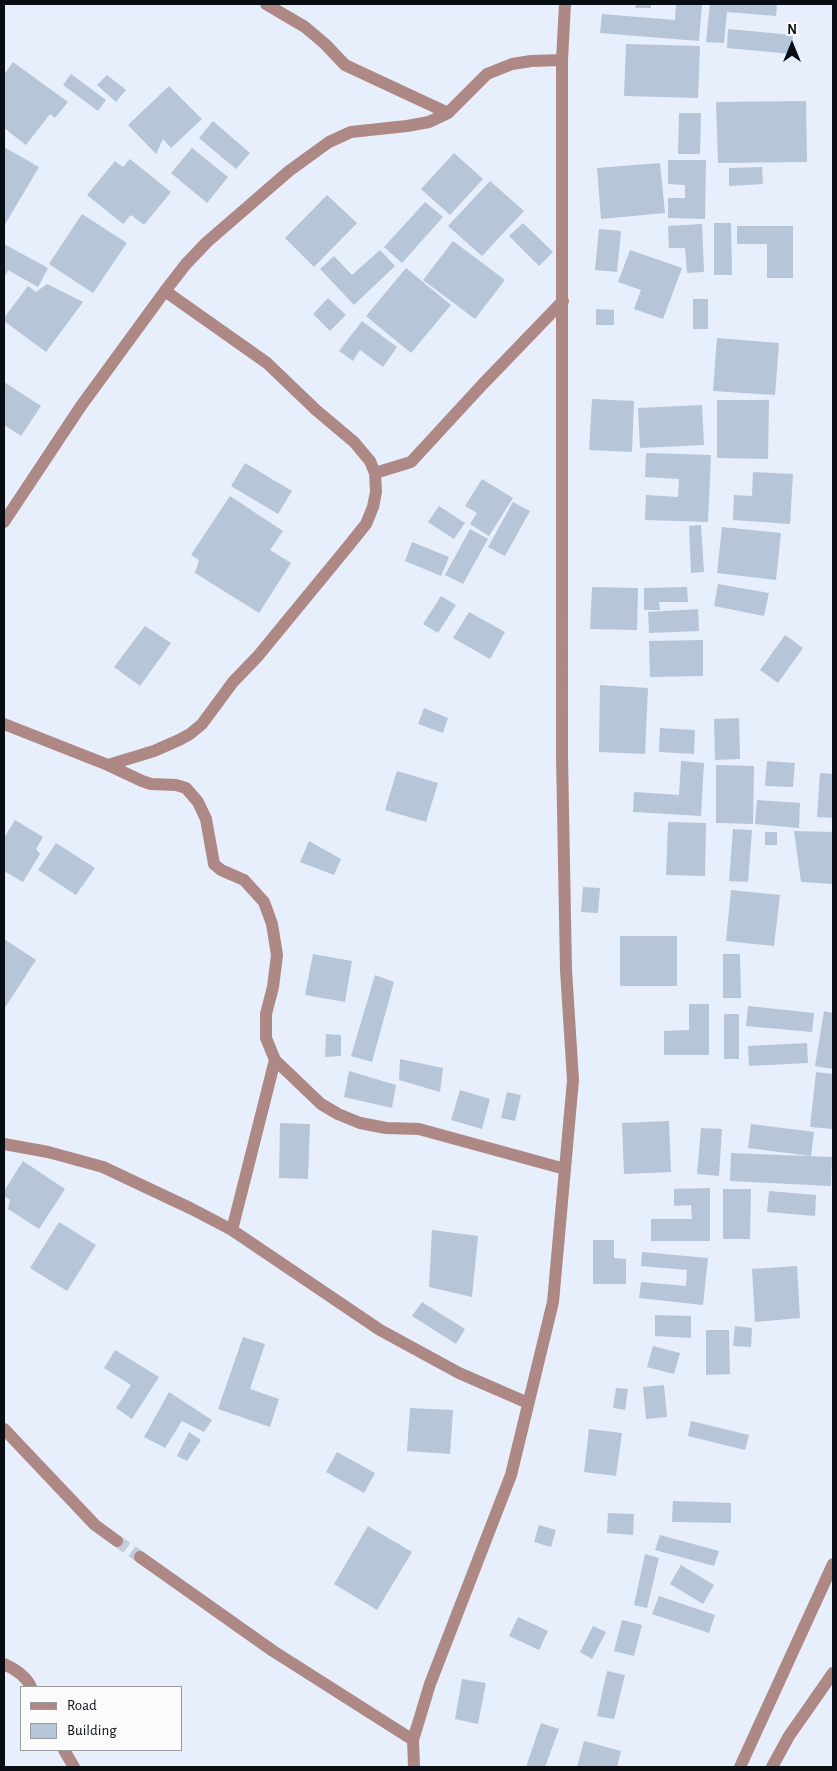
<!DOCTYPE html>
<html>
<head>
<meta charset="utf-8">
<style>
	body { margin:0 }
	#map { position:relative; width:837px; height:1771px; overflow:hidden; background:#e6effb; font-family:"Alegreya Sans",sans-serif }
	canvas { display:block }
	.frame { position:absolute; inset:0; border:5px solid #090e15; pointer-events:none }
	.legend { position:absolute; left:20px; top:1686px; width:162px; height:65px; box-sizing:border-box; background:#fbfbfb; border:1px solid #9a9c9f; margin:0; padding:6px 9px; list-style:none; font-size:15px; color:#090e15 }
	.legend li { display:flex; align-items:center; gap:10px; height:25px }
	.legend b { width:25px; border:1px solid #9a9c9f }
	.north { position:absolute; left:767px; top:20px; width:50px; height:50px; -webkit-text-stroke:4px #fbfbfb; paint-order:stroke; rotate:0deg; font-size:14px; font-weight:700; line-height:20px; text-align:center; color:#090e15 }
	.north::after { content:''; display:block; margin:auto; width:18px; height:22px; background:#090e15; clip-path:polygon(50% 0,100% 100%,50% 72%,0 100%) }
</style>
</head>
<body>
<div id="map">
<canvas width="837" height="1771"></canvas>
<div class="frame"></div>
<ul class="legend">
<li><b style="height:6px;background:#ae8884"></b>Road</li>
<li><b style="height:14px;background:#b7c5d9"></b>Building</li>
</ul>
<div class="north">N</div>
</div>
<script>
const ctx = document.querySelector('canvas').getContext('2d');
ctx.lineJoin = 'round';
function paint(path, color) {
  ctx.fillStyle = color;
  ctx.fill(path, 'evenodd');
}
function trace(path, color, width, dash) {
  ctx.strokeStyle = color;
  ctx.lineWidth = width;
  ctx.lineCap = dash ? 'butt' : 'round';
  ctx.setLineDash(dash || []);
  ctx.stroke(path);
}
paint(new Path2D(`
	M636,4h15v4h-16z
	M676,4h26l-3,37 -99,-8 2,-19 73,6z
	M710,4h67l-1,12 -49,-4 -3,31 -18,-1z
	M728,29l65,6 -2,19 -64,-6z
	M626,44l74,2 -2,52 -74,-2z
	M13,62l55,40 -13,16 -5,-4 -24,31 -22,-17v-53z
	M71,74l35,26 -8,11 -35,-26z
	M107,75l19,15 -10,12 -19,-17z
	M169,86l33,33 -31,29 -8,-9 -7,15 -28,-29z
	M806,101l1,61 -89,1 -2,-61z
	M679,113h22l-1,41h-22z
	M213,121l37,32 -14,16 -37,-31z
	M4,147l35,20 -35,59 1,-53z
	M192,148l36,29 -21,26 -36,-30z
	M454,153l29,26 -33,36 -29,-26z
	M130,159l41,33 -27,33 -13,-10 -8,9 -36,-29 28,-34 8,6z
	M668,160h38l-1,59 -37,-1v-20h17v-13l-17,-1z
	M660,163l5,50 -64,6 -4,-51z
	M762,167l1,17 -34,2v-18z
	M490,181l34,30 -42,45 -34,-30z
	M327,195l30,28 -43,44 -29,-29z
	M425,202l18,15 -41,46 -18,-16z
	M82,214l45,29 -34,50 -44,-29z
	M523,223l30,29 -14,14 -30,-30z
	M714,223h17l1,52h-18z
	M702,224l2,48 -17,1 -2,-25h-16l-1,-22z
	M737,226h56v52h-26v-34h-30z
	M599,229l22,2 -4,41 -22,-2z
	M453,241l52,39 -30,39 -52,-39z
	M4,244l44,24 -10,19 -30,-17 -4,8z
	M380,250l15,16 -41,39 -34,-36 14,-13 18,19z
	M630,250l52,18 -19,51 -29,-10 7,-19 -23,-8z
	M406,268l45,37 -40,48 -45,-37z
	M47,284l36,18 -37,50 -42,-31v-3l24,-32 8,6z
	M328,298l18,17 -16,16 -17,-17z
	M693,299h15v30h-15z
	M596,309l18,1v15h-18z
	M362,321l35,26 -14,20 -23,-17 -7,11 -14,-10z
	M717,338l62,5 -4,52 -62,-4z
	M4,382l37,24 -20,30 -17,-11z
	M592,399l42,2 -2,51 -43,-2z
	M717,400h52l-1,59 -51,-1z
	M702,405l2,40 -64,3 -2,-40z
	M646,453l65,2 -3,67 -63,-2 1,-25 32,2 1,-18 -34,-2z
	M245,463l47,28 -14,23 -47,-28z
	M753,472l40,2 -3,50 -57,-4 1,-25 18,1z
	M482,479l31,19 -24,38 -19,-12 7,-11 -12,-7z
	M230,496l53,35 -13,19 21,13 -32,50 -64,-40 4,-13 -8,-5z
	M513,502l17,9 -25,45 -17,-9z
	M439,506l26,17 -11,16 -26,-17z
	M701,525l3,47 -13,1 -2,-47z
	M722,527l59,6 -5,47 -59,-7z
	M470,529l18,10 -25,45 -18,-9z
	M412,542l37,15 -8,19 -36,-15z
	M718,584l51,9 -5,23 -50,-10z
	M592,587l46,1 -1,42 -47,-1z
	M687,587l1,15h-29l1,8h-16v-22z
	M441,596l15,9 -18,28 -15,-9z
	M698,609l1,22 -50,2 -1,-21z
	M469,612l36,20 -15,27 -37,-21z
	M145,626l26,17 -31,43 -26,-19z
	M785,635l18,13 -25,35 -18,-13z
	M703,640v36l-53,1 -1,-36z
	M600,685l48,3 -3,66 -46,-2z
	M424,708l24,10 -5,15 -25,-9z
	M739,718l1,41 -25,1 -1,-41z
	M660,728l35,2 -1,24 -35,-2z
	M681,761l23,2 -3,53 -68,-4 1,-20 45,3z
	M767,761l28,2 -2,24 -28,-1z
	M716,765l38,1 -1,58 -37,-1z
	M397,771l41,12 -12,39 -41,-12z
	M820,773l13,1v44l-16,-1z
	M757,800l43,3 -1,25 -44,-4z
	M15,820l28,17 -7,12 4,5 -17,28 -19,-11v-33z
	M668,822l38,1 -1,53 -39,-1z
	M733,829l19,1 -4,52 -19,-1z
	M794,831l39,1v52l-32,-2z
	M765,832h12v13h-12z
	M309,841l32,18 -7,16 -34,-13z
	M56,843l39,25 -19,27 -38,-25z
	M583,887l17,1 -2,25 -17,-1z
	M731,890l49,5 -6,51 -48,-5z
	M620,936h57v50h-57z
	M4,939l32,21 -32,49z
	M313,954l39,7 -7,41 -40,-7z
	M723,954h17l1,44h-18z
	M375,975l19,7 -22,80 -21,-6z
	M689,1004h20v51h-45v-24l25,-1z
	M748,1006l66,7 -2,19 -66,-6z
	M824,1011l9,2v56l-18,-3z
	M724,1014h15v45h-15z
	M326,1034l15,1v21l-16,1z
	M807,1043l1,20 -59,3 -1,-20z
	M400,1059l43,9 -3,24 -41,-12z
	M349,1071l47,14 -4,23 -48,-11z
	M816,1072l17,2v55l-23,-2z
	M460,1090l30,9 -8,30 -31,-9z
	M507,1092l14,3 -6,26 -14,-3z
	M669,1121l2,51 -47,2 -2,-51z
	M280,1123l30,1 -2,55 -29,-1z
	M751,1124l63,8 -3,24 -63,-8z
	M701,1128l21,1 -3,47 -22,-2z
	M731,1153l101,4 -1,29 -101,-5z
	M23,1161l42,28 -26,40 -31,-20 2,-9 -6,-4v-5z
	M710,1188v53h-59v-22h41l-1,-14 -17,1v-17z
	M723,1189h28l-1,50h-27z
	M769,1191l47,4 -1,21 -48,-4z
	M59,1222l37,23 -29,46 -37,-23z
	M432,1230l46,6 -6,61 -43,-10z
	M593,1240h21v18l12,1v25h-33z
	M642,1252l66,6 -5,47 -64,-7 2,-16 45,4 1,-16 -46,-4z
	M797,1266l3,52 -45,4 -3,-53z
	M422,1302l43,27 -9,15 -44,-28z
	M655,1315l36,1v22l-36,-2z
	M735,1326l17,2 -1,19 -18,-1z
	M706,1330h23l1,44 -24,1z
	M243,1337l22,7 -15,45 29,10 -9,28 -52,-18z
	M653,1346l27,7 -6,21 -27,-7z
	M115,1350l44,27 -27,42 -16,-11 15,-23 -27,-17z
	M664,1385l3,32 -21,2 -3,-32z
	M616,1388l12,1 -3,21 -12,-2z
	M169,1392l43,28 -8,12 -22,-11 -17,27 -21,-11z
	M410,1408l43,2 -3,44 -43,-3z
	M691,1421l58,14 -4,15 -57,-14z
	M589,1429l33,4 -6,43 -32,-4z
	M189,1432l12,8 -14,21 -10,-5z
	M337,1452l38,21 -11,20 -38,-21z
	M673,1501l58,2v20l-59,-1z
	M608,1513l26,1 -1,21 -26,-2z
	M539,1525l17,5 -5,17 -17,-5z
	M368,1526l44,26 -35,58 -43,-26z
	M660,1535l59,16 -5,15 -59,-16z
	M645,1554l14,4 -12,50 -13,-3z
	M681,1565l33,20 -11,19 -33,-20z
	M659,1596l56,19 -6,18 -57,-19z
	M518,1617l30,14 -9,19 -30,-14z
	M622,1620l20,5 -8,31 -20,-5z
	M593,1626l13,6 -14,27 -12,-7z
	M607,1671l18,4 -11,44 -17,-3z
	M462,1679l24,4 -8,41 -23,-5z
	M541,1723l18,6 -14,38h-19z
	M584,1741l37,10 -4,16h-40z`), '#b7c5d9');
trace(new Path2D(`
	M117,1541l23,16`), '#c5cdd8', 12, [12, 6]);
trace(new Path2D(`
	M266,4l39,23 20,17 20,21 103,48
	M375,473l36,-11 71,-77 81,-84
	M4,522l77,-116 84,-115 21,-27 21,-22 82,-71 40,-29 22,-10 56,-6 22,-4 19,-9 39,-39 25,-10 19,-3 31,-1
	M4,724l104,41 34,16 9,3 25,1 10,3 12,14 8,17 8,45 7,6 23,10 20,22 8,22 5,31 -4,32 -7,27v24l9,22 46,44 17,10 22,9 26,5 33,1 146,40
	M108,765l46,-14 25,-11 11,-6 12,-10 31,-42 25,-26 92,-112 16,-20 7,-17 3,-15 -1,-19 -5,-12 -16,-19 -38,-32 -49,-47 -102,-72
	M4,1144l44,8 55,15 89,42 40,21 148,100 79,43 69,30
	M232,1230l43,-170
	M4,1429l91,96 22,16
	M140,1557l133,94 140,89
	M4,1664c11,5 22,12 27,23
	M64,1750l10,17
	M414,1767l-1,-27 17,-56 81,-209 42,-173 20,-222 -7,-110 -4,-214v-696l3,-56
	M740,1767l93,-203
	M772,1767l17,-31 44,-63`), '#ae8884', 12);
</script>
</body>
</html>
